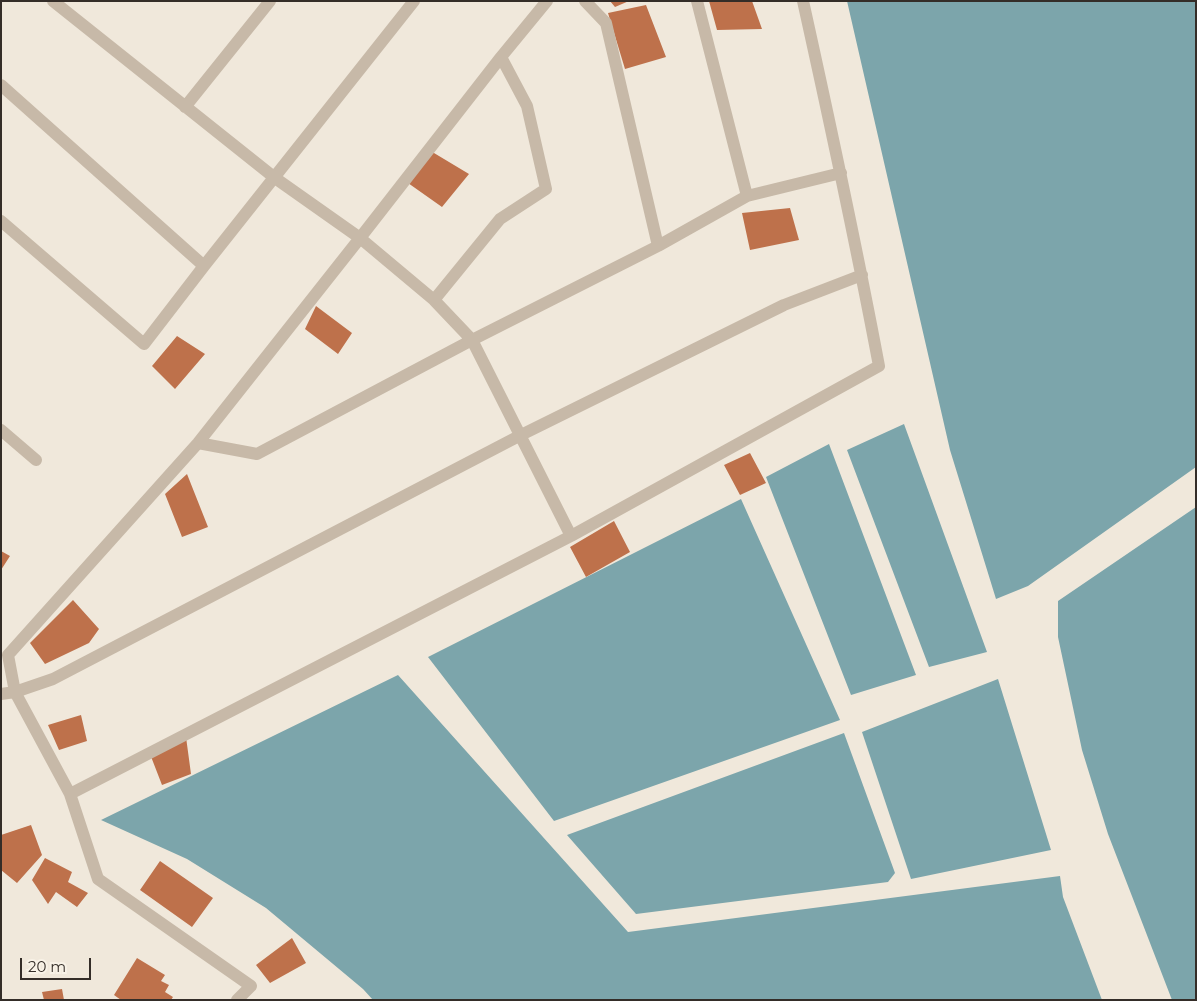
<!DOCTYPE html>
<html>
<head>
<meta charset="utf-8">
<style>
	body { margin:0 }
	#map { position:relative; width:1197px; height:1001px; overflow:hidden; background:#f0e8db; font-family:Montserrat,sans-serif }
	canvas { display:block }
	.frame { position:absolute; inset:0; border:2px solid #342d28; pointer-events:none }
	.scale { position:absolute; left:20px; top:958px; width:71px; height:22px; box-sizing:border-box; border:2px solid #342d28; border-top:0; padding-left:6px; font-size:15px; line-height:18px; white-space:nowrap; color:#342d28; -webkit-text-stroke:4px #f8f2e7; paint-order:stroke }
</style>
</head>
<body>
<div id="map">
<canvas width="1197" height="1001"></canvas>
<div class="frame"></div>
<div class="scale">20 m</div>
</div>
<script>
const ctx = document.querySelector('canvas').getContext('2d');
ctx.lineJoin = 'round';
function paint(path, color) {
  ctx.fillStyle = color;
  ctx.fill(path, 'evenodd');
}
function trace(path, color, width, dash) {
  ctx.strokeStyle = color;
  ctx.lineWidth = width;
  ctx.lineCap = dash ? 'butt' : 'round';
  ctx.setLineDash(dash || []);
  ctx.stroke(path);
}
paint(new Path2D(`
	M847,1h349v466l-168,119 -32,13 -46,-149z
	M904,424l83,228 -58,15 -82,-217z
	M829,444l87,231 -65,20 -85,-218z
	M741,499l99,221 -286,101 -126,-164z
	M1196,507v493h-24l-64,-166 -26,-84 -24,-113v-36z
	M398,675l230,257 432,-56 3,21 39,103h-729l-10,-11 -97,-81 -79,-49 -86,-39z
	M998,679l53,171 -140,29 -49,-147z
	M844,733l51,140 -7,9 -252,32 -69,-79z`), '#7ca5ab');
paint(new Path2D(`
	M610,1h19l-14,6z
	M709,1h43l10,28 -45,1z
	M646,5l20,52 -41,12 -17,-56z
	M429,150l40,24 -27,33 -34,-24z
	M790,208l9,32 -49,10 -8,-37z
	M316,306l36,27 -14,21 -33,-25z
	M177,336l28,18 -30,35 -23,-23z
	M750,453l16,30 -26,12 -16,-30z
	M187,474l21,53 -26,10 -17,-43z
	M614,521l16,31 -44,25 -16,-30z
	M1,551l9,5 -9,14z
	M73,600l26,29 -10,14 -44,21 -15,-21z
	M81,715l6,26 -28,9 -11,-25z
	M186,737l5,37 -29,11 -12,-31z
	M31,825l11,30 -25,28 -16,-13v-35z
	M45,858l27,14 -4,10 20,11 -11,14 -21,-15 -8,12 -16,-24z
	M160,861l53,37 -21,29 -52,-37z
	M292,938l14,25 -36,20 -14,-18z
	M137,958l28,17 -4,6 8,4 -4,7 8,5 -2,3h-50l-7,-5z
	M62,989l2,11h-20l-2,-8z`), '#be714b');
trace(new Path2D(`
	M1,430l35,30`), '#c7b9a8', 12);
trace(new Path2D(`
	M53,1l222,177 85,60 74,62 38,40 99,196
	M547,1l-46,56 -141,181 -162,205 -190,212 7,37 55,102 501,-258 308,-170c-23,-122 -49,-243 -76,-365
	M585,1l21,22 52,223
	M697,1l50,195
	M1,85l203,181
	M185,107l85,-106
	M1,221l143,123 60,-78 210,-265
	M434,300l66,-81 46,-30 -19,-83 -26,-49
	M198,443l59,11 215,-114 186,-94 89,-50 94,-23
	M1,694l14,-2 38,-13 468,-244 263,-130 78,-30
	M70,794l28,85 153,107 -14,14`), '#c7b9a8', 12);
</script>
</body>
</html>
